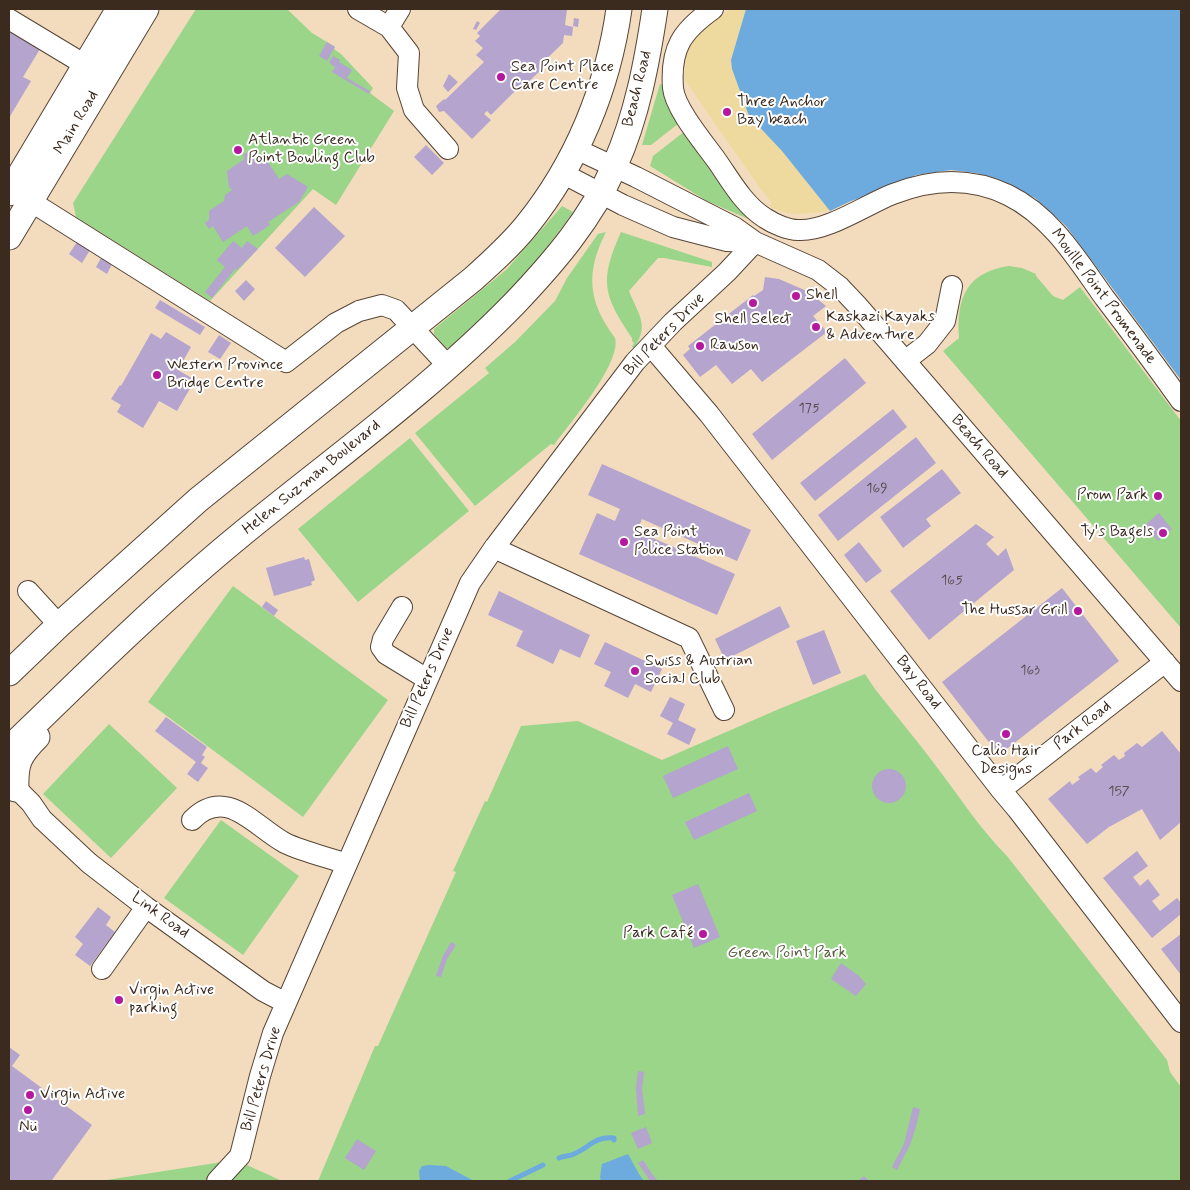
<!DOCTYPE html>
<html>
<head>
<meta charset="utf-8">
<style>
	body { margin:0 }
	#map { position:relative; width:1190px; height:1190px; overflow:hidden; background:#f3dcbe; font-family:Mynerve,sans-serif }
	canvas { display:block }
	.frame { position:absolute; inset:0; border:10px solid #3b2a1e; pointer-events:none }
</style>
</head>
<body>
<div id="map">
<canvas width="1190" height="1190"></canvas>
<div class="frame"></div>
</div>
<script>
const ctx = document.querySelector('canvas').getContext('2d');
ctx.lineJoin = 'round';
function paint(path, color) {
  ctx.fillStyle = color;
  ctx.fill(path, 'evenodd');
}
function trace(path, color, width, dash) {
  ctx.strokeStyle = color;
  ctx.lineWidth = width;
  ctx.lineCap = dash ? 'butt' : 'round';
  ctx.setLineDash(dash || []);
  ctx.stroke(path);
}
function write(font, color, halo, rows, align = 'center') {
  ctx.font = font + ' Mynerve,sans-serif';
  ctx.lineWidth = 4;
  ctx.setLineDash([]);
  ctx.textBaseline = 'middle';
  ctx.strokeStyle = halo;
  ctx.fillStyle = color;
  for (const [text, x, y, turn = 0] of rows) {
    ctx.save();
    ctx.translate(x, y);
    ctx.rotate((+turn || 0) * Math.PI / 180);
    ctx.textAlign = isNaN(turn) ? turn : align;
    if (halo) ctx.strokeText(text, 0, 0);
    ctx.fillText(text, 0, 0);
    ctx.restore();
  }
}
paint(new Path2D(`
	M196,9h91l25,24 23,14 -1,2 7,5 32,34 -3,5 24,18 -58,94 -23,-16 -103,112 -134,-84 -3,-14z
	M660,84l3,1 15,39 -27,21h-9z
	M685,131l68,90 -46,-20 -57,-35 3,-10z
	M562,206l11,6c-37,53 -76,94 -123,136h-4l-12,-14v-5l73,-60z
	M606,232c-21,41 -18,70 9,106 7,25 -46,86 -61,107l-3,-1 -76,62 -60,-73 74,-60 -4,-5 30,-26 40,-41 12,-23 31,-44z
	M621,232l91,30v5l-48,-9h-6l-29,33c9,23 21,34 5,57l-2,-1 2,-4 -2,-2v-3c-29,-43 -33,-57 -11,-106z
	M1009,266l13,2 14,6v2l17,20 10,4 17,-13 101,134v207l-238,-277 16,-13c-3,-40 8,-66 50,-72z
	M410,438l59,73 -111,91 -60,-73z
	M233,586l155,114 -85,117 -155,-115z
	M865,674l10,15c22,28 46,56 67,85 21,28 40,57 65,82l160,204 3,12 11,15v94h-863l57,-135h3l78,-174 -3,-1 32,-70 2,1 34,-76 57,-5 84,39 117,-51z
	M109,724l68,64 -66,70 -68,-64z
	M221,820l78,56 -56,79 -79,-57z
	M222,1162l10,15 15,-12 35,16h-182z`), '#9ad589');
paint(new Path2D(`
	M731,9h15l-15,51 1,9 17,47 33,35 48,60c-21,2 -42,7 -61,-5l3,-3 -12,-15 -76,-109 2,-21 -5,-2 15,-22z`), '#eeda9e');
paint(new Path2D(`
	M746,9h435v371l-115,-154 -31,-28 -38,-19 -21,-6 -25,-3 -35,5 -31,15 -34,11 -21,10 -48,-60 -33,-35 -17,-47 -1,-9z
	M628,1154l11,20 5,7h-43l-1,-4 2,-13z
	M429,1165l17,1 28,15h-54l-1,-10 3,-5z`), '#6dabdf');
trace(new Path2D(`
	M559,1158c5,-2 11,-2 15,-4 16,-7 21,-18 40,-16v2
	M510,1181l33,-16`), '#6dabdf', 5);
paint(new Path2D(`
	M501,9h66l-2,16 8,2 -1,9 -8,-1 -1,8 -24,23 3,3 -19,18 -2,-2 -30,30 -4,-4 -3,3 7,6 -19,19 -28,-28 -5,1 -3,-6 8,-7 1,1 39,-38 -8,-7 7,-7 -8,-7 5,-5 -3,-3z
	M574,18l5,1 -1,8 -5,-1z
	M477,21l3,2 -4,7 -3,-1z
	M9,30l31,19 -17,28 8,4 -22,37z
	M327,42l8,5 -8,14 -8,-5z
	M333,56l7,4 -1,2 13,8 -5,8 23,13 -1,3 -37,-22 3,-5 -6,-4z
	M449,74l9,8 -10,10 -5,-6z
	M426,145l18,18 -12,12 -18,-18z
	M249,151l20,10 -1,1 11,17 8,-5 21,13 -9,15 -31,20 2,3 -17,11 -6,-10 -24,16 -10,-16 -4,3 -4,-6 4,-3v-9l15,-10 1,-6 7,-5 -2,-3 -1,2 -2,-18 16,-11 2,-2 -2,-3z
	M314,207l31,29 -40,41 -30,-29z
	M233,241l9,7 5,-7 11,8 -21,21 -2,-1 -23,29 -7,-6 20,-25 -8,-7z
	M77,242l13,8 -8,13 -13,-9z
	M101,258l11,6 -5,10 -11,-7z
	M765,277l14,2 30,13 17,14 -13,10 14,16 -65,50 -11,-13 -19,15 -16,-19 -16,12 -17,-22 7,-6 -2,-3 65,-51 1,1 9,-6z
	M246,280l9,9 -11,12 -9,-10z
	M160,300l45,27 -5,8 -45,-27z
	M166,332l25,15 -13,23 17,10 -18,31 -18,-10 -16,27 -26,-16 4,-7 -10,-6 9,-14 1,1 30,-53 10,6z
	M219,335l12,8 -11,16 -12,-7z
	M845,358l21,25 -94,77 -20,-26z
	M893,409l14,18 -92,74 -15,-18z
	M916,437l20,26 -98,78 -20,-26z
	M602,464l149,66 -14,31 -95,-42 -5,12 98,43 -18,41 -138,-61 18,-41 18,8 5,-12 -32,-14z
	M942,469l19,24 -35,26 5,7 -28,22 -23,-31z
	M1159,513l13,16 -14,12 -13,-16z
	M976,524l18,13 -8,7 12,12 8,-8 8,22 -85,70 -39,-49z
	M859,542l23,29 -16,12 -22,-28z
	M304,557l1,3 4,-1 6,21 -4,2 1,3 -38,11 -8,-28z
	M1062,588l57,73 -120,94 -57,-73z
	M499,591l91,44 -10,23 -20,-9 -7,15 -37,-18 7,-15 -35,-16z
	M266,601l12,9 -4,6 -12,-9z
	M780,606l10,21 -65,33 -10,-21z
	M824,630l17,43 -28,12 -17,-44z
	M605,642l57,27 -11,23 -16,-8 -7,14 -24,-12 7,-14 -17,-8z
	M670,697l15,7 -7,16 18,9 -7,16 -22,-11 6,-11 -13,-7z
	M166,717l41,30 -5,8 3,2 -4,6 7,5 -10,14 -11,-8 9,-12 -41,-31z
	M1162,731l19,23v68l-21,18 -18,-31 -33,18 -22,17 -39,-45 22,-18 2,4 8,-6 -2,-2 13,-9 5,5 7,-6 -2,-2 13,-10 5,5 6,-4 -1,-3 13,-10 5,4z
	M728,746l10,23 -65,29 -10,-22z
	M872 786a17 17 0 1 1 34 0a17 17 0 1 1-34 0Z
	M749,793l8,18 -63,29 -9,-18z
	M1137,851l11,15 -15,11 7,9 8,-7 12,16 -8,6 8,10 17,-13 4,5v11l-29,24 -49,-60z
	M698,884l22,53 -26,11 -22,-53z
	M98,907l13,10 -5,8 9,7 -25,34 -15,-11 8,-11 -8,-7z
	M1181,934v41l-20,-26z
	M451,942l5,3 -9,14 -6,18 -5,-1 7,-20z
	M841,963l18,13 7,8 -10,12 -25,-17z
	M9,1047l11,8 -8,11 80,59 -40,55 -6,1h-37z
	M638,1071l6,1 -2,17 3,25 -7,2 -2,-28z
	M913,1107l7,2 -4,18 -6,18 -13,25 -5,-3 12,-23z
	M646,1127l6,16 -14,6 -7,-16z
	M357,1139l19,12 -12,19 -19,-12z
	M643,1160l9,14 6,7h-8l-12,-18z
	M864,1176l5,5h-11z`), '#b4a4ce');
const minor = new Path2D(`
	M358,9l31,18 20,26 -2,35 7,22 34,39
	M713,9c-31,22 -43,39 -40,79 2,21 32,56 44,73 14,20 27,44 48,57 9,6 23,12 33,12 29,2 69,-26 95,-36 38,-15 78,-17 115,1 43,21 69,64 96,102 26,34 52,69 77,104
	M9,19l88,53
	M389,27l11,-18
	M576,149l60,28 98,50 21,15 63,28 22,17 17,18 324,376
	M562,173l61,32 50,22 54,14 28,1
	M30,201l256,161 50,-39 23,-12 23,-6 14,5 53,57
	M651,346l58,68 292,376 16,19 164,213
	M905,361l22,-17 18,-23 7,-35
	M494,548l195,90 35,72
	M28,591l31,34
	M402,607l-19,32 -2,8 5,7 41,25
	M9,781l22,22 11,16 47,44 57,44 117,84 23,12
	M1001,790l164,-128
	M192,820c34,-35 63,7 93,23 19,9 42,14 62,21
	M102,969l44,-62
	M217,1181l23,-25 20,-80 13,-43 197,-450 24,-35 141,-186 38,-40 54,-50 28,-30`);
const major = new Path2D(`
	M9,193l110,-184
	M9,237l137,-228
	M9,673l50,-48 139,-125 275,-221c19,-17 38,-34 54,-54 50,-62 81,-138 92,-216
	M9,749c76,-74 152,-149 234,-216 92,-75 188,-144 271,-229 40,-42 77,-85 101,-139 22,-49 32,-103 40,-156
	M16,789c-1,-26 3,-34 21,-52`);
trace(minor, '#574536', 22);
trace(major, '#574536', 27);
trace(minor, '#fff', 20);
trace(major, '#fff', 25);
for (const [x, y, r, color] of [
	[501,77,5,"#b5179e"],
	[727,112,5,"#b5179e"],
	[238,150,5,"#b5179e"],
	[796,296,5,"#b5179e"],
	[753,303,5,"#b5179e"],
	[816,327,5,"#b5179e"],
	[700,346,5,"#b5179e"],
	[157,375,5,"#b5179e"],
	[1158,496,5,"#b5179e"],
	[1163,533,5,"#b5179e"],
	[624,542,5,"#b5179e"],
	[1078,611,5,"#b5179e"],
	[635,671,5,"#b5179e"],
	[1006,734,5,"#b5179e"],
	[703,934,5,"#b5179e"],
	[119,1000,5,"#b5179e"],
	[30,1095,5,"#b5179e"],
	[28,1110,5,"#b5179e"]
]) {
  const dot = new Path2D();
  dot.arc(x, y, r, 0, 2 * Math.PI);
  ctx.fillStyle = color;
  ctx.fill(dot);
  trace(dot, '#fff', 2);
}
write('14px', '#59484a', null, [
	["175",809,409],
	["169",877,489],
	["165",952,581],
	["163",1030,671],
	["157",1119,792]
]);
write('16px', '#3b2a1e', '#fff', [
	["Sea Point Place",511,68],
	["Care Centre",511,86],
	["Three Anchor",737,103],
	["Bay beach",737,121],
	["Atlantic Green",248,141],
	["Point Bowling Club",248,159],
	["Shell",806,296],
	["Kaskazi Kayaks",826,318],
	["& Adventure",826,336],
	["Shell Select",753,320,"center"],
	["Rawson",710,346],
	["Western Province",167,366],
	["Bridge Centre",167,384],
	["Prom Park",1148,496,"right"],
	["Sea Point",634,533],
	["Police Station",634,551],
	["Ty's Bagels",1153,533,"right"],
	["The Hussar Grill",1068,611,"right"],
	["Swiss & Austrian",645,662],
	["Social Club",645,680],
	["Calio Hair",1006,752,"center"],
	["Designs",1006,770,"center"],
	["Park Café",693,934,"right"],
	["Virgin Active",129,991],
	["parking",129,1009],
	["Virgin Active",40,1095],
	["Nü",28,1128,"center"]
], 'left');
write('16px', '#3b2a1e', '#fff', [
	["Beach Road",638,89,-76],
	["Main Road",77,123,-59],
	["Mouille Point Promenade",1103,297,53],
	["Bill Peters Drive",665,335,-46],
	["Beach Road",979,447,49],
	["Helen Suzman Boulevard",312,478,-39],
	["Bill Peters Drive",428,678,-66],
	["Bay Road",918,683,52],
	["Park Road",1083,726,-38],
	["Link Road",160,916,36],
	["Bill Peters Drive",262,1079,-74]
]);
write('16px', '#585d3e', '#fff', [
	["Green Point Park",787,954]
]);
</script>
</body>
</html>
